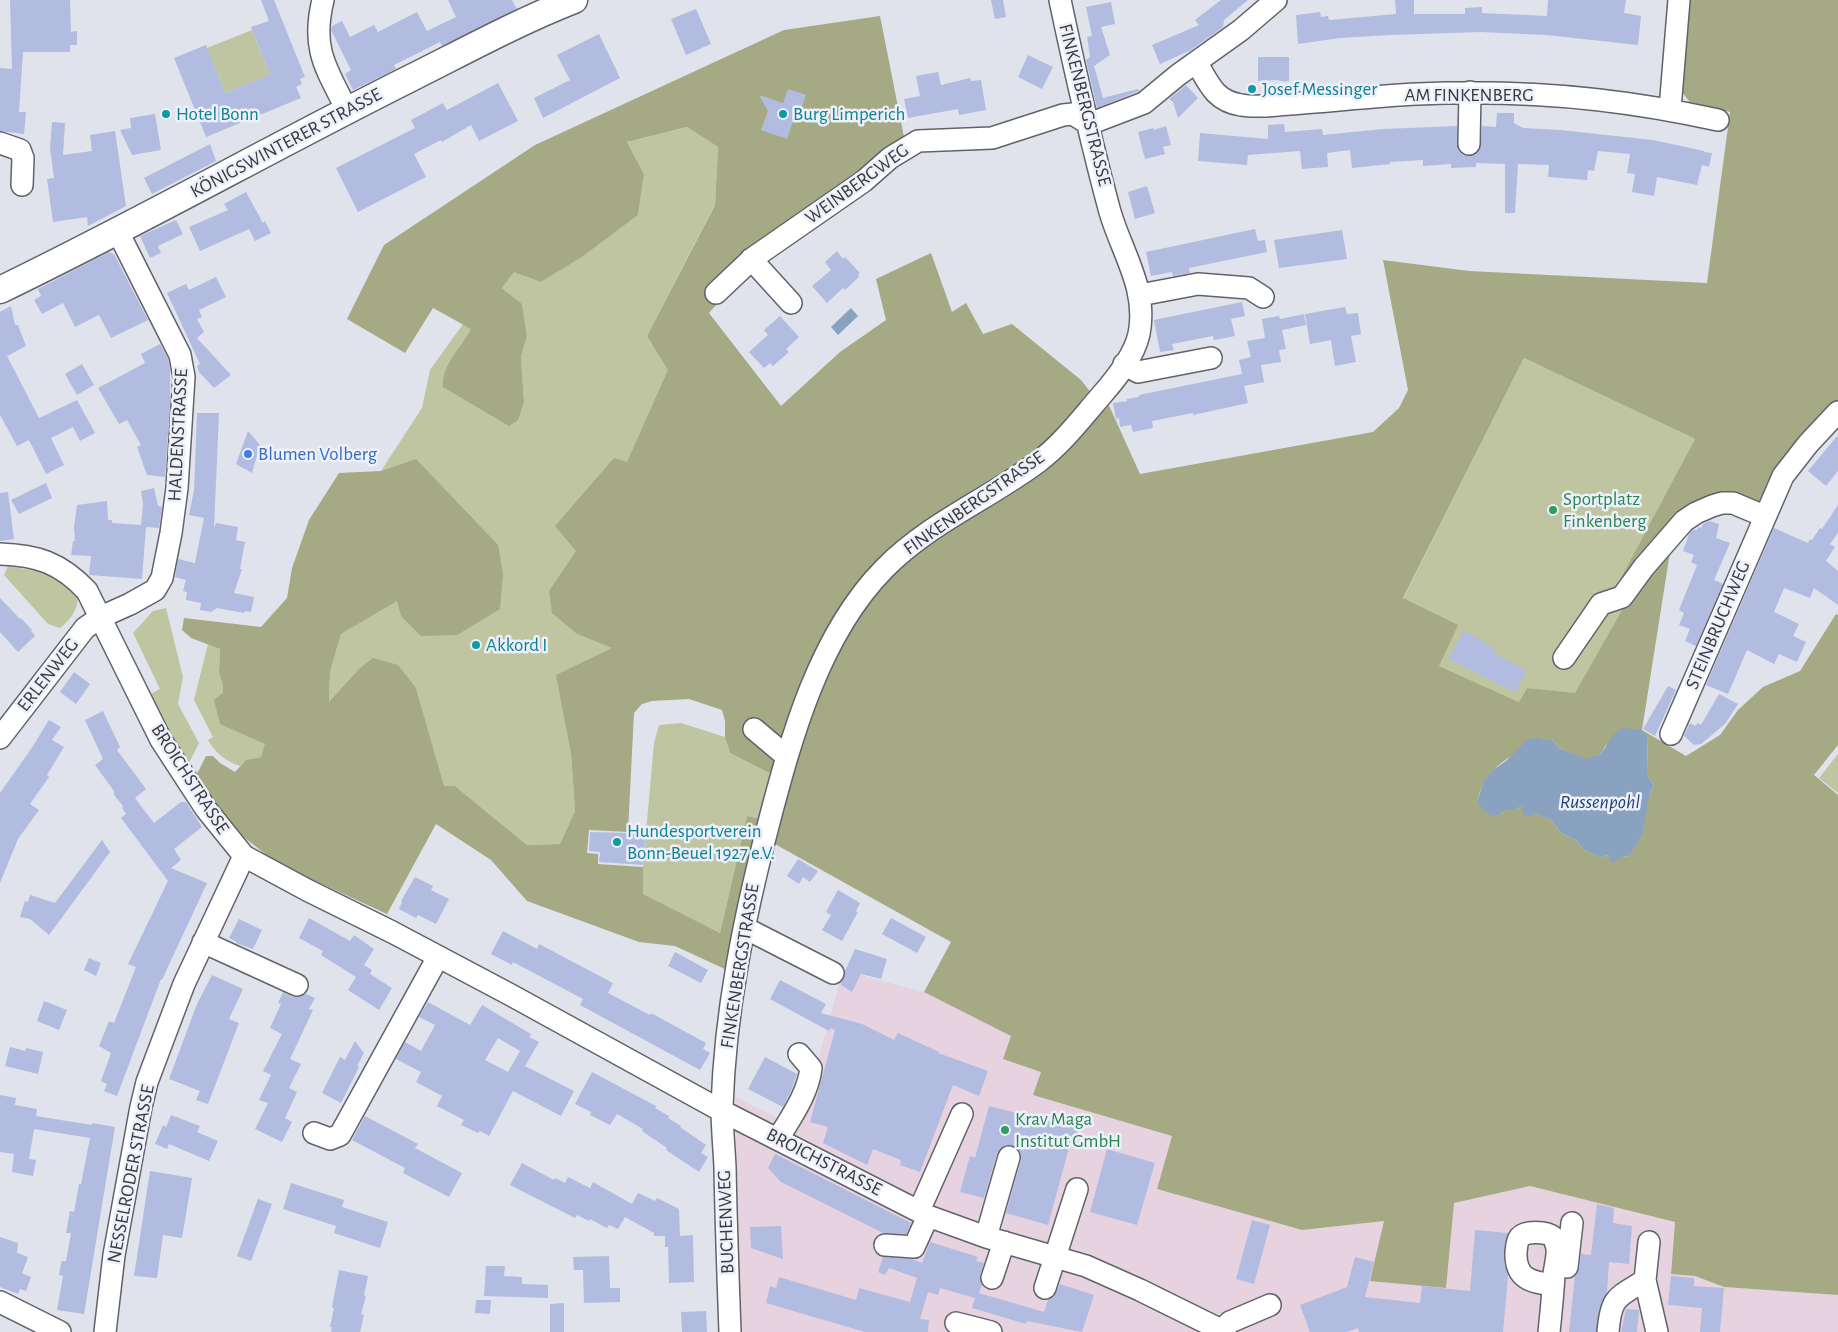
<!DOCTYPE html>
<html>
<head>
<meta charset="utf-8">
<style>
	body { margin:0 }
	canvas { display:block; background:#e0e3ec }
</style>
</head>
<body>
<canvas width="1838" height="1332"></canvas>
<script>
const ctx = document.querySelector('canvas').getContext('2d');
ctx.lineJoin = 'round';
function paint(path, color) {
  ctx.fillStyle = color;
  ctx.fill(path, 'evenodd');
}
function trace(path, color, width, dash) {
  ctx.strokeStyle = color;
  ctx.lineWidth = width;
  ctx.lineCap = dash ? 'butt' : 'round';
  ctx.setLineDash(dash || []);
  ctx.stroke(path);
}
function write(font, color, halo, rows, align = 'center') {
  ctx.font = font + ' "Alegreya Sans",sans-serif';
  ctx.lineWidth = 5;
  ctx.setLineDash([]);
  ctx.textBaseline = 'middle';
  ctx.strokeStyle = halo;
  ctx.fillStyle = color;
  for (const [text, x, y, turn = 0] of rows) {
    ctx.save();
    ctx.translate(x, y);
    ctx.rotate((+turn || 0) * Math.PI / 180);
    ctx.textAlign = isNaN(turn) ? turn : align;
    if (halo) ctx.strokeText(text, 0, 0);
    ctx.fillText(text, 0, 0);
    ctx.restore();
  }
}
paint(new Path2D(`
	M847,967l13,8 64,17 88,44 29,36 -7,23 138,41 -15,53 145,41 82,-9 -13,60 83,-78 76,-17 145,36 -4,52 24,2 29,11 114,8v37h-1099l-4,-91 1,-144 63,32 40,-145z`), '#e7d2e0');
paint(new Path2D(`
	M252,30l18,45 -45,18 -18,-45z
	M687,127l31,20 -3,57 -68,132 22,34 -42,93 -51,88 1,83 36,14 -42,105 4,58 -15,33 -33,1 -72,-59 -11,1 -28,-99 -87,15 1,-31 11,-38 56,-34 4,16 15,-156 -35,11 41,-63 8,-38 33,-46 9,5 -26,40 78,33 -3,-45 6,-21 -5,-32 -20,-16 12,-17 27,11 41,-25 56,-42 6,-41 -17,-32z
	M1524,358l171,81 -74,141 5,23 -51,91 -48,-6 -8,14 -80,-36 -36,-67z
	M8,566l51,9 19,22c-1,14 -7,22 -18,31l-12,-4 -44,-49z
	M166,608l17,69 -5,27 21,39 -11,22 -39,-70 11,-6 -27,-56 20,-22z
	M208,644l12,5 -1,24 4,12v8l43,51 -5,13 -15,3 -6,6c-13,-4 -25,-13 -32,-26l5,-3 -19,-37z
	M681,723l44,14 5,16 45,23 -10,44 -18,-4 -27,117 -78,-39 1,-27 11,-124 5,-18z
	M1838,754v39l-19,-15z`), '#bfc4a1');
paint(new Path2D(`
	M1688,0h150v422l-76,87 -36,1 -27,8 -29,34 -28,178 44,26 34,-21 18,-25 25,-23 37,-16 36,-57 2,1v130l-24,30 24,20v500l-114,-8 -29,-11 -24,-2 4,-52 -145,-36 -76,17 -8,85 -76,-7 14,-60 -82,9 -145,-41 15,-53 -139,-41 8,-23 -38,-13 8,-23 -87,-44 27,-50 -178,-99 2,-67 -45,-23 -5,-16v-16l-3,-11 -33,-11 -37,2 -10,3 -8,9 -6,119 -39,-2 -2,23 11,1v10l45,3v27l77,39 27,-117 18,4 -38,150 -52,-24 -36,-4 -112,-41 -36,-41 -55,-36 -49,90 -89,-41 -29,-16 -24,-19 -42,-49 -6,-15 9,-18h7l7,7 15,9 11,-12 15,-3 4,-13 -45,-20 -6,-24 9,-7v-8l-4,-12 1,-24 -29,-11 -9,-8 2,-12 77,9 26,-29 5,-30 17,-48 30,-47 42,-2 35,-12 82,86 5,28 -3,36 -43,26 -36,1 -20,-20 -4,-15 -56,33 -11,38 -1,30 31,-34 13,-10 25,7 18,23 28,98h11l72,59 33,-1 15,-33 -4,-58 -15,-78 56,-27 -35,-14 -25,-21 -3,-22 27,-40 -21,-25 59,-68 13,4 41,-92 -21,-34 68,-131 3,-58 -31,-20 -60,15 17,32 -6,41 -56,42 -41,25 -27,-10 -12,16 20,16 5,32 -6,21 3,45 -6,18 -9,6 -66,-39c-2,-22 19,-40 28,-58l-38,-21 -28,45 -58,-34 37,-74 151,-100 249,-115 96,-14 24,121 -55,50 -124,108 -16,18 72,93 59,-54 46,-32 -10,-41 55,-26 21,59 14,-9 17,31 29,-10 69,56 11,14 15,7 33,73 233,-42 26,-24 9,-18 -25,-130 86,11 238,12 23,-171 -40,-10 -9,-11zM1524,358l171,81 -75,141 6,23 -51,90 -48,-5 -8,14 -80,-36 19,-41 -55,-27zM1647,735l1,42 6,8 -4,8 -5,22 -16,41 -18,2 -3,-3 -8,2 -16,-7 -8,-10 -15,-7 -10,-13 -29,-14 -7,4h-8l-9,5 -21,-14c11,-40 39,-48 74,-62l10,10 25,11 15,-6 5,-9z`), '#a5aa85');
paint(new Path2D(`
	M851,308l7,8 -20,19 -7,-8z
	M1623,728l18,2 6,5 1,42 6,8 -4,8 -8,42 -13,21 -8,1 -8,6 -3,-2 -2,-6 -8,2 -16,-7 -8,-10 -15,-7 -10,-13 -16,-7 -3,3 -8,-1 -2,-9 -7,4h-8l-9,5 -6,1 -10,-7 -5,-8 7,-20 9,-11 14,-10 20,-20 10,-3 6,3 8,-1 10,10 25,10 15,-5 12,-19z`), '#89a2c0');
paint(new Path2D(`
	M10,0h60l1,32 6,-1v14h-7v7h-47l-4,60h7l-2,22 -24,-3v-63l12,1z
	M261,0h13l31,77 -5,2 2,5 -6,3 5,11 -95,39 -32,-79 32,-13 19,48 45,-18 -19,-48 18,-6z
	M448,0h64l5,9 -75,37 -2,-4 -46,23 2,4 -43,21 -8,-16 6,-4 -20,-40 1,-4 10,-5 8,16 24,-12 4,7 39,-20 10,19 29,-14z
	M991,0h12l3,17 -11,2z
	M1221,0h27l-24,20 -1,7 -32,23 -31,14 -8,-19 47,-20 -4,-5z
	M1395,0h19v14h51v-6l17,-1v6l65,3 1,-16h78l-2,13 17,3 -3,29 -92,-10 -65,-3 -91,3 -50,3 -42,6 -2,-29 24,-3 1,5 7,-1 1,4 67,-6z
	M1111,2l4,22 -14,3 9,28 -16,11 9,32 35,-9 1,2 -42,17 -11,-48 4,-3 -3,-20 5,-1 -6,-29z
	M696,9l15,35 -25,11 -15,-36z
	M599,34l21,44 -77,40 -9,-20 36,-18 -13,-25z
	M1028,55l25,12 -11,22 -24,-12z
	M1258,57h31v24h-3v1l-9,-2 -19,1z
	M938,72l3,13 29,-7 1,3 10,-1 5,30 -27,5 -1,-6 -50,9 -4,-19 16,-3 -4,-20z
	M498,83l20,38 -39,20 -8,-16 -29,17 -1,-2 -27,14 12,23 -68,35 -22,-44 79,-40 -4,-8 32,-17 4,7z
	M1186,85l12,13 -20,20 -5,-16 -4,-3z
	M788,89l18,6 -9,25 -3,-1 -7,20 -26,-9 7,-19 -9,-16 24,8z
	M1497,113h17v10l9,5 37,2 93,10 51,11v1l8,1 -3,14 -7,-2 -5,20 -40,-8 -3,19 -22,-4 3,-18 -8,-1 3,-19 -32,-3 -4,20 -6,-1 -1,10 -39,-3 1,-12 -31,-1 -3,49h-10v-49l-29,-1v4l-25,1v-4l-28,2v-6l-33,2v2l-38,4 -2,-18 -23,3 1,14 -26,2 -2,-18 -52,4 -1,10 -49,-4 2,-28 68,6v-14l16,-1 1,8 37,-3 1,6 60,-6 74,-3 1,24 5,5 6,1 6,-1 5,-5 2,-24 14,1z
	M155,114l6,36 -29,5 -12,-25 11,-2 -1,-10z
	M52,122l13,1 -2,32 29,-4 -2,-16 25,-4 11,75 -38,20 -1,-9 -34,5 -6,-43 7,-1 -4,-30z
	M1166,126l5,19 -8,2 2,7 -20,5 -7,-27 15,-4 1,2z
	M210,144l6,17 -64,33 -8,-16z
	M1147,186l8,27 -20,6 -7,-27z
	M246,192l17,31 2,-2 6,12 -16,8 -6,-12 -49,22 -11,-24 39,-17 -4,-6z
	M176,220l7,14 -25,12 3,7 -11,5 -10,-22z
	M1255,229l3,12 7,-1 2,12 -78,16 1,5 -17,3 -1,-4 -21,4 -5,-24z
	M1342,230l5,29 -68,9 -5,-28z
	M837,251l6,8 2,-2 15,16 -2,2 1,2 -14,13 -2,-2 -16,15 -15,-17 19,-16 -6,-8z
	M109,252l5,2 34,66 -37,18 -12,-23 -24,12 -12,-24 -21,11 -8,-14 7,-4 -3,-7z
	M216,277l10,20 -27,13 3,7 -5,2 7,13 -7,6 34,37 -17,13 -15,-16 -2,-6 3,-2 -33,-71 19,-9 3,6z
	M1242,302l3,14 -14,3 4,17 -21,4 -1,-4 -41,8 2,6 -14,2 -6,-32z
	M11,306l4,19h3l8,21 -19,10 32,62 38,-18 18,33 -15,8 -7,-14 -22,11 13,27 -18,9 -17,-34 -12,6 -17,-31v-103z
	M1345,307l2,7 11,-1 3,21 -10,2 5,26 -21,4 -4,-26 -21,4 -5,-30z
	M1304,314l2,11 -24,5 4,19 -7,1 2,12 -20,3 3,17 -20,4 4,17 -55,12v-2l-41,8 1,7 -20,4 -2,-7 -11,2 -1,-9 -3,1 -3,-16 14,-2v-2l12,-2v-2l103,-21 -3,-14 12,-3 -4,-16 18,-3 -3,-19 17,-3 1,3z
	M780,316l19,21 -13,12 3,3 -16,14 -3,-3 -6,5 -15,-16 19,-17 -4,-5z
	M160,344l8,15 2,11v34l-5,73 -18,-2 -10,-28 4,-2 -14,-25 -8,4 -21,-36 47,-25 -4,-9z
	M82,364l12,21 -17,10 -12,-21z
	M197,413h22l-5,115 2,-5 22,4 -2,13 9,2 -5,27h2l-8,24 20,4 -3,15 -6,-1 -1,2 -27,-5 -6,4 -11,-2 1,-7 -15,-3 1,-8 -4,-1 3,-11 -11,-3 3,-18 17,4 9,-45 -15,-3 5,-25z
	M248,431l12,14 -8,28 -16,-9z
	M1838,435v36l-12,15 -18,-15z
	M46,483l6,15 -33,16 -8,-14z
	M154,488l4,18 4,1 -3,21 -13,-1 -4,52 -53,-4 2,-19 -20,-1 2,-14h2l-1,-14 3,-22 30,-4 1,19h4v3l29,2 2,-21 -2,-13z
	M8,492l6,47 -14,2v-48z
	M1838,505v28l-8,11 5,3 -9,14 12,10v34l-24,-17 -4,10 -26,-10 -10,24 25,12 -6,12 13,6 -9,20 -18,-8 -5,10 -27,-14 -19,44 -22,-9 68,-157 34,15 2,-4 2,1 8,-12 2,1z
	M1710,521l9,3 -3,14 14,5 -16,37 9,4 -27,62 -11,-5 5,-12 -11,-4 5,-12 -5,-3 18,-45 -6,-3 3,-7 -11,-4 6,-17 3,-4h5l1,-3 3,1 2,-4z
	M0,598l20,21 1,-1 11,12 -1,1 4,5 -17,16 -18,-20z
	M1464,631l31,17 -2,4 33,19 -11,21 -67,-33z
	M74,672l16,12 -14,20 -16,-12z
	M1668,686l8,4 -21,46 -12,-7z
	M1719,694l19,10 -13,20 -24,20 -7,1 -10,-9 5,-11 1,-2 5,3 3,-3 3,2z
	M103,711l17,36 -3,3 29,39 -11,9 19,25 27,-21h5l16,25 -28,22 7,11 -10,8 36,15 -45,97 -1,-1 -44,117 -13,-5 3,-7 -6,-3 10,-28 -12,-7 10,-25 5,2 22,-56 -8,-3 40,-83 -47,-63 5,-4 -4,-6 1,-2 -9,-11v-4l-19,-26 8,-6 -18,-39z
	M49,720l12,7 -9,13 12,7 -17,28 2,2 -19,27 9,6 -21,29 -18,44v-90l31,-44z
	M631,828l15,1 -3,36 -44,-3 1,-10 -11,-1 1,-19 41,1z
	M102,840l8,12 -61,83 -19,-16 -10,-2 5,-16 3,1 2,-7 25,8z
	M798,859l20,12 -8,11 -7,-5 -4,7 -12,-8z
	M415,877l18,9 -2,4 18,9 -13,25 -18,-9 -2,3 -17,-9 3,-7 -1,-1z
	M838,890l22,13 -4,8 2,1 -16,29 -20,-11 9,-15 -5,-3z
	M309,918l41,23 4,-6 20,14 -10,16 8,5 -2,4 22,14 -13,22 -31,-20 8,-13 -35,-22 2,-4 -24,-13z
	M891,918l35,19 -9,16 -35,-19z
	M239,919l23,11 -9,19 -17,-6 1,-1 -8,-4z
	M503,931l34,18 2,-5 74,39 -5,10 42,22 1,-2 55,30 -3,6 7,4 -10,17 -120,-65 3,-6 -70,-37 -1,3 -21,-11z
	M855,949l32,10 -6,20 -20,-5 -9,18 -11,-7v-2l3,-5 1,-7z
	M675,952l33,18 -7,13 -33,-17z
	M89,958l12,5 -5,13 -12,-6z
	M212,975l31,14 -14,30 10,4 -31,81 -12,-4 4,-9 -31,-12 28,-75z
	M780,980l46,24 -5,9 41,11 32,16 4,-7 41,19 -1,1 50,18 -9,25 -26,-11 -33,87 -20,-7 1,-5 -28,-11 -6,16 -44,-22 5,-16 -18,-5 25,-92 -5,-2 -1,3 -59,-32z
	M283,992l9,5h7l7,-3 9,4 -6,11 4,1 -23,49 11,5 -12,24 8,4 -12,26 7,4 -10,20 -27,-13 13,-26 -9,-3 12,-25 -8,-4 19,-37 -12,-6 11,-24 -3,-1z
	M44,1001l23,9 -8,20 -22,-9z
	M428,1002l42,23 12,-20 49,29 -2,3 10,5 -14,24 49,25 -13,25 -48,-25 -24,45 -9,-5 -2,2 -17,-8 3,-5 -27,-14 5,-10 -26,-14 5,-10 -25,-13 9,-17 16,9 14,-26 -16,-8zM498,1038l22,13 -12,21 -23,-12z
	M355,1041l9,12 -7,13 2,1 -18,36 -19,-10 18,-36 5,3z
	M10,1047l15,4 1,-3 17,4 -5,22 -33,-8z
	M765,1057l32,17 -6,17 -8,16 -35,-18z
	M592,1072l64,34 -1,2 14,8 -1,2 13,8 -1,1 26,18 -5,8 7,4 -9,15 -33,-22 1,-2 -25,-17 1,-2 -26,-15 -7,11 -20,-10 1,-3 -16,-8z
	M0,1095l16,3 -1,7 22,4 -1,7 56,9v-2l23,4 -31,187 -27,-4 6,-34 -4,-1 1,-7 2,-7h4l5,-28h-5l4,-22 4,1 5,-28h2l9,-46 -56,-9 -5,30 7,1 -3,16 -21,-4 2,-18 -14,-2z
	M989,1106l75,19 2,-7 14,4 -6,23 -4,-1 -22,81 -42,-12 15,-53v-6l-3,-5 -5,-4h-7l-6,3 -3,5 -13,45 -24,-6 10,-36 5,2z
	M171,1115l29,11 -3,6 21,9 -9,20 -40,-17 -2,5 -12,-5 8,-19 3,2z
	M365,1116l53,28 -3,4 47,25 -13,24 -46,-24 2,-5 -53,-28z
	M1107,1149l48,14 -18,62 -47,-13z
	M775,1154l136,69 -5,11 -23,-1 -102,-51 -13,-14z
	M522,1163l32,17 1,-2 10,5 3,-6 22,11 3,-6 39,22 6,-11 17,8 2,-3 22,11 1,27 13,-1 1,47 -25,1 -1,-36h-3v-11h-11v-3l-29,-16 -7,12 -9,-4 -2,3 -17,-9 -1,2 -12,-6 -2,3 -65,-33z
	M150,1171l42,7 -10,60 -19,-3 -6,43 -23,-2z
	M291,1183l53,17 -2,7 46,15 -8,26 -46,-15 2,-7 -53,-17z
	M258,1199l14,5 -21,57 -14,-5z
	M1597,1204l17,4 -1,15 19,3 -3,38 -20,-2 -2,30 -8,17 -3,23h-27l6,-56 4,-7 2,-15 10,1z
	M1252,1220l18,5 -16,59 -18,-5z
	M781,1226l2,33 -32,-11 -1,-21z
	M1475,1230l33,3 -4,19v12l4,11 -5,57h-144l-1,-4 -11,4h-37l-10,-27 47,-18 8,-30 19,5 -9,35 55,6 2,-17 48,5z
	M0,1237l18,6 -1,10 11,4 -6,16 9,4 -5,14 -6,-2 -2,5 -18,-7z
	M930,1242l48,15 -2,4 8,2 -4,12 2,10 -3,8 65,19 4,-12 6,-3 6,-13 34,11 -12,37 -55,-11 -1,3 -54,-16 3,-10 -35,-10 -2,7 -10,-3 -8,27 9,1 -1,12h-63l-99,-29 4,-17 6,2 3,-11 77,23 3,-12 51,14 7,-24 -28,-10 -4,7 -7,-3 5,-15 29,2 10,4z
	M609,1256l1,32h10v14l-36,1 -1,-33h-9l-1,-13z
	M486,1266h19l-1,10 18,1v7l26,1v13l-64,-2z
	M339,1270l29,6 -4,19 2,1 -5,18 3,1 -4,17h-29l1,-5h-2l4,-19 -2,-1z
	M1671,1276l23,2v8l30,2 -4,44h-20l2,-24 -34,-3z
	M476,1300h15l-1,14 -15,-1z
	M564,1303v29h-14v-28z
	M1626,1309l13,1 -2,22h-16z
	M706,1311l1,21h-25l-1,-20z`), '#b1bce0');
const minor = new Path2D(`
	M323,0c-12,49 3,68 24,110
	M1197,63c12,21 18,38 44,42 16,3 33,0 49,-1 43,-3 85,-8 128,-10 101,-5 202,4 300,26
	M1670,109l9,-109
	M1089,124l55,-21 34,-28 63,-45 35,-30
	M0,143l20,7 3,8 -1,27
	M1469,144l1,-52
	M751,259l40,44
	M716,293l37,-35 111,-77 26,-23 28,-17 74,-3 71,-23 10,-1 16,10
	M1140,295l58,-11 51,4 14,9
	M1124,364l14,8 73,-14
	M0,554c37,1 61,9 87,37l74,149 45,69 38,47 63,34 85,42 117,62 213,117 206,105 58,21 100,29 54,24 85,42
	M1564,658l37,-54 21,-7 22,-30 40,-46 12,-8 16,-7 10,-3h11l31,13
	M754,729l32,27
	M1671,734l112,-258 25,-32 30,-32
	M0,738l85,-110 16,-11 29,-13 25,-14 7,-12 9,-45 6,-45 7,-111 -4,-22 -62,-123
	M745,928l88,45
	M203,942l94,43
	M314,1133l16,6 10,-4 98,-178
	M778,1139c13,-22 30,-45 33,-71l-12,-14
	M919,1211l43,-97
	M986,1237l23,-80
	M1649,1242l-4,38 12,52
	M885,1245l29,2 14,-31
	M1567,1267l5,-44
	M992,1278l12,-36
	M1045,1288l32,-99
	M0,1302l60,30
	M956,1323l35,9
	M1222,1330l8,-8 40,-17
	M105,1332l9,-77 27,-148 6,-25 37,-98 60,-128
	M730,1332c-2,-55 -4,-110 -5,-165 -1,-20 -3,-40 -3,-60 3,-95 22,-189 46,-281 23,-88 51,-191 116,-257 45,-46 103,-69 154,-107 24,-18 42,-42 62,-65 15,-17 34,-40 39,-63 9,-45 -17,-81 -29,-122 -19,-70 -35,-141 -50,-212
	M1549,1332c2,-19 4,-38 5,-58 1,-8 4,-18 3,-26 -1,-3 -2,-9 -4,-11 -7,-6 -28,-6 -33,0 -4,5 -3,10 -4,15 -1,27 15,30 37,33
	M1608,1332c3,-36 9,-34 37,-52`);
const major = new Path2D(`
	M0,290c139,-67 273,-143 411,-212 54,-27 107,-56 163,-78`);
trace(minor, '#60636b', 24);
trace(major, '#60636b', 29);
trace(minor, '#fff', 21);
trace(major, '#fff', 26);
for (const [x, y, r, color] of [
	[1252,89,5,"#0f9aa8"],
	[166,114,5,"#0f9aa8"],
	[783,114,5,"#0f9aa8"],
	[248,454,5,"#3f7fe0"],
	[1553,510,5,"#2e9e5b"],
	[476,645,5,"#0f9aa8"],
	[617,842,5,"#0f9aa8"],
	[1005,1130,5,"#2e9e5b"]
]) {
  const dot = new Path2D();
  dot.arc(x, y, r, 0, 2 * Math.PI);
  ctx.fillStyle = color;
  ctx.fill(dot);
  trace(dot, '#edf0fa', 2);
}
write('19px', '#0d838f', '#edf0fa', [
	["Josef Messinger",1262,89],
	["Hotel Bonn",176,114],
	["Burg Limperich",793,114],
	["Akkord I",486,645],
	["Hundesportverein",627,831],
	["Bonn-Beuel 1927 e.V.",627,853]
], 'left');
write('19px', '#393a3d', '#edf0fa', [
	["AM FINKENBERG",1469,95],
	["FINKENBERGSTRASSE",1085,105,76],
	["KÖNIGSWINTERER STRASSE",286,143,-28],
	["WEINBERGWEG",857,184,-36],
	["HALDENSTRASSE",178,435,-87],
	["FINKENBERGSTRASSE",974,503,-35],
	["STEINBRUCHWEG",1718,625,-67],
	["ERLENWEG",48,675,-52],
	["BROICHSTRASSE",190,779,57],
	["FINKENBERGSTRASSE",740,966,-81],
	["BROICHSTRASSE",824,1162,27],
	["NESSELRODER STRASSE",131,1174,-79],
	["BUCHENWEG",726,1222,-92]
]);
write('19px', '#366cbe', '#edf0fa', [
	["Blumen Volberg",258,454]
], 'left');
write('19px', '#27864d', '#edf0fa', [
	["Sportplatz",1563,499],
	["Finkenberg",1563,521],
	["Krav Maga",1015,1119],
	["Institut GmbH",1015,1141]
], 'left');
write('italic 20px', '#1f446d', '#edf0fa', [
	["Russenpohl",1600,802]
]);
</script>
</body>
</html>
